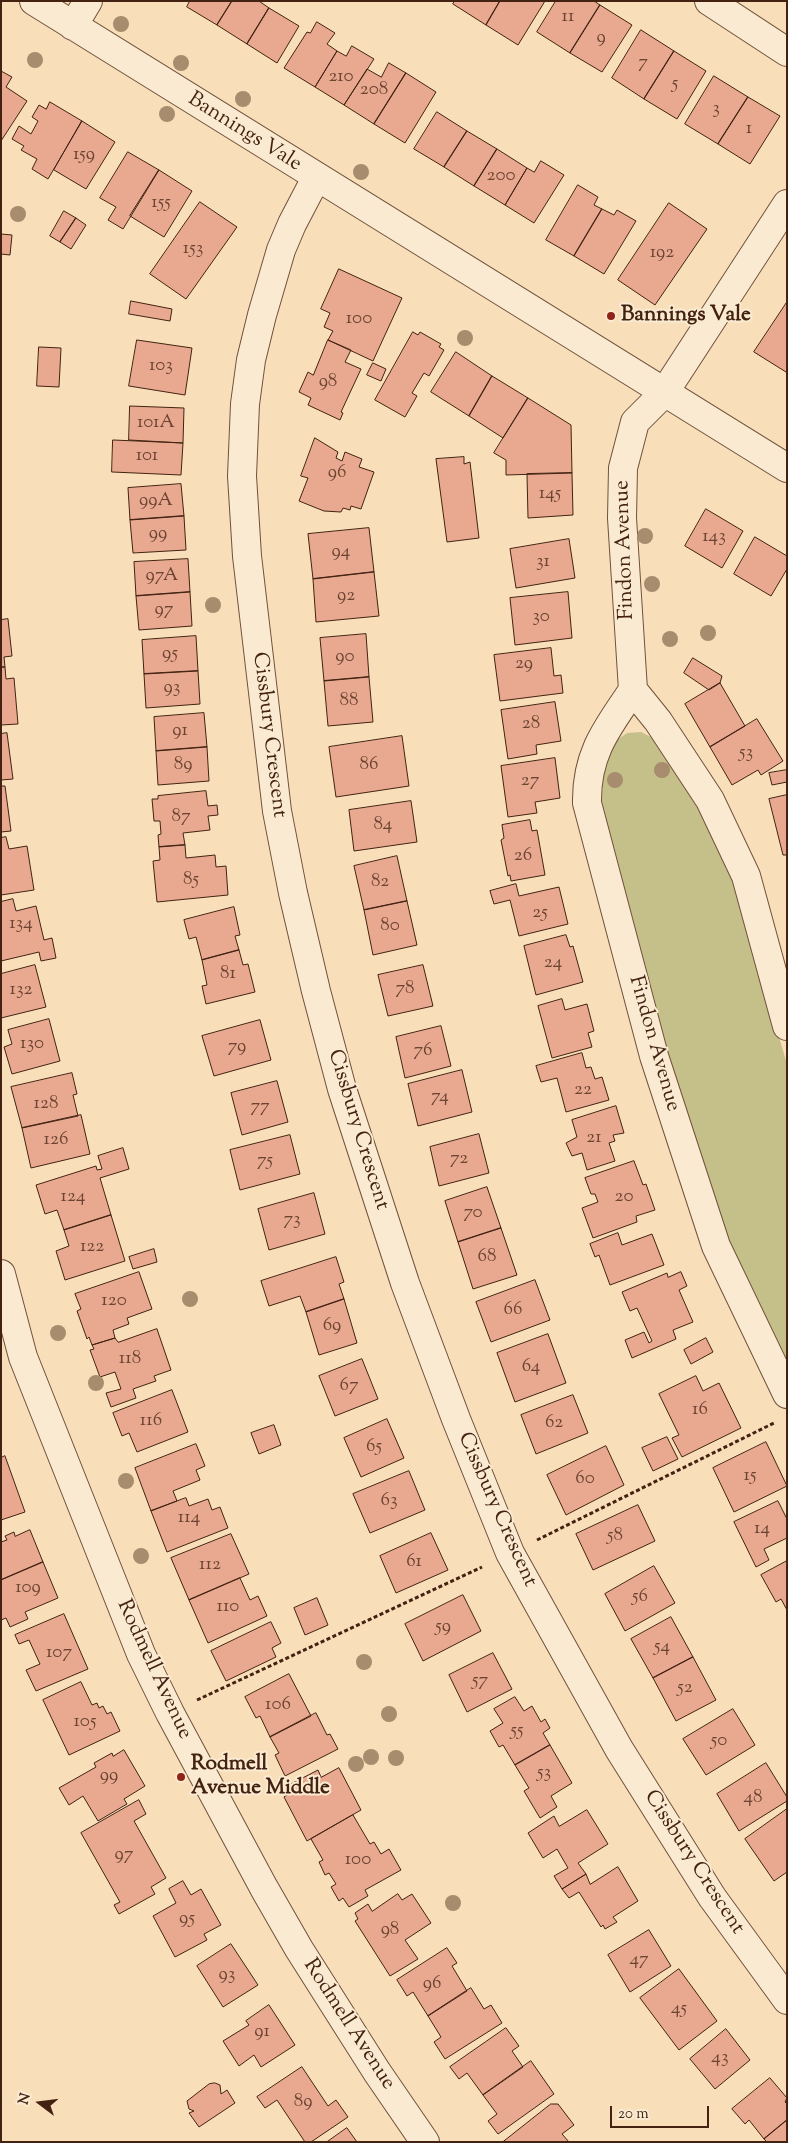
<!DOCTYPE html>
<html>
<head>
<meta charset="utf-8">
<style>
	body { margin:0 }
	#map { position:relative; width:788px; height:2143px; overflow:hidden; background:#f8dfb9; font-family:"Sorts Mill Goudy",serif }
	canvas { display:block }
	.frame { position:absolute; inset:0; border:2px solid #432211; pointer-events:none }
	.north { position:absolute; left:15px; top:2078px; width:50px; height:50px; -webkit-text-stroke:4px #faead2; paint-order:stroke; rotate:285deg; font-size:14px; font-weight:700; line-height:20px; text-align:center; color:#432211 }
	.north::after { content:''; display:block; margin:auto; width:18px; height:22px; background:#432211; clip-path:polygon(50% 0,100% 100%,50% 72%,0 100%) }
	.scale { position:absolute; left:610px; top:2106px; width:99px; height:22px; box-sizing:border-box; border:2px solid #432211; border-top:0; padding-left:6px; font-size:15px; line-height:18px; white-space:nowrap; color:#432211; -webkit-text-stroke:4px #faead2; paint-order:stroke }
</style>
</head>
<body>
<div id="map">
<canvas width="788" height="2143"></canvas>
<div class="frame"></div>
<div class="north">N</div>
<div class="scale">20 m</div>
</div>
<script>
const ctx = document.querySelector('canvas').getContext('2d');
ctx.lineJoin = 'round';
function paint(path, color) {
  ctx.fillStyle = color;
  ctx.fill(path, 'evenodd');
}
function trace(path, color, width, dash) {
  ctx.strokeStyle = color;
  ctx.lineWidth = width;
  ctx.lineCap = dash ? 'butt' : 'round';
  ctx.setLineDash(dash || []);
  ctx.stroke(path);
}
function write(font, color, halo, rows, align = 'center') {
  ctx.font = font + ' "Sorts Mill Goudy",serif';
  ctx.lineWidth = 4;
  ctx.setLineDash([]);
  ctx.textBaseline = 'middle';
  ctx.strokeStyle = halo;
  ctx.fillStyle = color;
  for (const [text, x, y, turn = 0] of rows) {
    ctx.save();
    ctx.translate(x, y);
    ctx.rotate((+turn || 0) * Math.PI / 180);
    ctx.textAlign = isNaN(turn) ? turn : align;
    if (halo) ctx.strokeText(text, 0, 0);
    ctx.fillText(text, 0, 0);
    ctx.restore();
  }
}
paint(new Path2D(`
	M641,732l12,6 22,27 42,75 16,41 54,183v302l-62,-129 -48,-144 -79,-281 -1,-31 17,-39 13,-9z`), '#c5bf8a');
const building = new Path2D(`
	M190,1h42l-15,24 -30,-18z
	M232,1h27l10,7 -22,36 -30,-19z
	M455,1h45l-14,24 -33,-21z
	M500,1h45l-27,44 -32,-20z
	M556,1h38l6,4 -30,48 -33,-21z
	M600,5l32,20 -30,47 -32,-19z
	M269,8l30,18 -22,37 -30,-19z
	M317,22l18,11 -8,11 10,7 -22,36 -31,-19 23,-36 3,1z
	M641,30l33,21 -30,48 -32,-21z
	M352,46l22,13 -30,46 -29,-18 22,-36 9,5z
	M674,51l32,20 -29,48 -33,-20z
	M389,63l17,10 -32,51 -30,-19 23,-36 14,8z
	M1,71l11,6 -6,10 21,14 -26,40z
	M406,73l30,19 -31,51 -31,-19z
	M714,76l34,21 -30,47 -33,-20z
	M748,97l32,19 -30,48 -32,-20z
	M50,102l32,19 -34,58 -16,-10 5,-10 -16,-9 3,-4 -12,-7 7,-13 12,8 7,-13 -6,-4 7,-12 7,4z
	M437,112l30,19 -23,36 -30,-18z
	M82,121l33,21 -29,47 -32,-19z
	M467,131l30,18 -23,37 -30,-19z
	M497,149l30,19 -22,37 -31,-19z
	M128,152l31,18 -36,59 -15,-9 8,-13 -16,-9z
	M541,161l23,14 -30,48 -29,-18 22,-37 7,4z
	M159,170l33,21 -28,46 -34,-21z
	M578,185l20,12 -4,8 8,4 -28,47 -28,-16z
	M200,202l37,25 -51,72 -36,-25z
	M669,203l38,26 -52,76 -37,-25z
	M602,209l12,6 3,-5 19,11 -32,53 -30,-18z
	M64,211l12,7 -16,24 -10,-6z
	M76,218l10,7 -15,24 -11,-7z
	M1,234l11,1 -2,20 -9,-1z
	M339,269l63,29 -29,63 -45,-21 5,-9 -9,-4 6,-14 -9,-4z
	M131,301l41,8 -2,12 -41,-7z
	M787,302v70h-1l-32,-20z
	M413,332l5,3 2,-3 21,12 -2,3 5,3 -15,26 -5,-3 -12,20 5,3 -12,21 -30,-17z
	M137,340l55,8 -7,47 -56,-9z
	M328,340l23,10 -6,12 16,7 -20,43 2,1 -3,7 -32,-15 3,-7 -12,-6 9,-20 5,3z
	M39,347l22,1 -2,39 -22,-1z
	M456,352l36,24 -23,40 -38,-24z
	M373,363l13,6 -5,12 -14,-6z
	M492,376l36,22 -25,40 -34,-22z
	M528,398l43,27 1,48 -66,2v-15l-12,-7z
	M130,406l54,2 -1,35 -54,-3z
	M315,438l23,14 -2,6 6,3 3,-9 17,7 -3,8 15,5 -13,37 -10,-3 -1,4 -7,-2 -2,4 -17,-1 -25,-10 9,-23 -7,-2z
	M113,440l70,3 -2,32 -69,-3z
	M464,457v7l6,-2 9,76 -32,4 -11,-83z
	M572,473l1,42 -45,3 -1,-44z
	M181,484l3,32 -54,4 -2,-32z
	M706,509l37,22 -21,37 -37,-22z
	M184,516l2,34 -53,3 -3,-33z
	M369,528l5,44 -61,7 -5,-45z
	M755,537l32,19v13l-16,27 -37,-22z
	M569,539l6,39 -59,10 -6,-39z
	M188,559l2,33 -54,4 -2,-34z
	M374,572l5,44 -63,6 -3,-43z
	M190,592l2,34 -53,4 -3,-34z
	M568,592l4,46 -57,7 -5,-47z
	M8,619l4,37 -8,1 1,10h-4v-47z
	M366,634l3,43 -45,4 -4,-43z
	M196,636l2,35 -54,3 -2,-34z
	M551,648l3,28 7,-1 2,18 -63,8 -6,-46z
	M693,658l29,18 -2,7 -11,7 -25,-17z
	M1,667h4l1,12 8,-1 4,46 -17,1z
	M198,671l2,33 -54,4 -2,-34z
	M369,677l4,45 -45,4 -4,-45z
	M720,683l25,43 -35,21 -25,-43z
	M555,702l6,39 -25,4 1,9 -29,5 -7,-49z
	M204,713l3,34 -51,4 -2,-34z
	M757,719l26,42 -22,14 -3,-5 -26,15 -22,-38z
	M7,733l6,46 -12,1v-46z
	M402,736l7,50 -73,11 -7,-50z
	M207,747l2,34 -51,4 -2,-34z
	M555,758l5,40 -25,4 2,11 -29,4 -7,-51z
	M787,770v12l-15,3 -3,-12z
	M1,786h4l6,45 -10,1z
	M206,791l2,15 9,-1 1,10 -10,1 2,14 -27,3 2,12 -26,2 -1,-12 3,-1 -1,-13h-6l-2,-22h6v-3z
	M787,795v60h-4l-14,-56z
	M411,801l6,41 -63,9 -5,-41z
	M530,820l2,11 5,-1 8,45 -34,6 -1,-6 -2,1 -7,-36 3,-2 -2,-13z
	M6,837l3,12 18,-3 7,44 -33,5v-57z
	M185,845l1,13 29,-3 1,12 10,-1 2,29 -71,7 -4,-41 7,-1 -1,-13z
	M397,856l10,45 -43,9 -10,-44z
	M516,884l3,12 40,-9 9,37 -49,12 -9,-36 -16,4 -4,-13z
	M13,899l3,12 20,-5 8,34 8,-2 4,20 -15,3 -2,-9 -38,9v-59z
	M407,901l10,44 -44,10 -9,-45z
	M234,907l6,28 -5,1 4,14 -37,10 -6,-23 -7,2 -5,-19z
	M566,935l4,12 3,-1 10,36 -47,13 -12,-49z
	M239,950l4,15 5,-1 7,28 -49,12 -4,-18 5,-1 -5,-25z
	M35,965l11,42 -45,11v-44z
	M423,965l10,41 -45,10 -10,-41z
	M562,999l3,11 22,-6 7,27 -6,2 4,14 -40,11 -14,-52z
	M49,1019l11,42 -48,13 -8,-27 8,-3 -4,-14z
	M260,1020l11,40 -57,16 -12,-40z
	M441,1026l10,40 -46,12 -9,-41z
	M582,1053l4,15 5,-1 4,12 7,-2 7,23 -43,12 -9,-34 -16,4 -5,-16z
	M462,1070l10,42 -54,14 -10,-42z
	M72,1073l5,21 -4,1 5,21 -56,12 -11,-41z
	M277,1081l11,41 -46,13 -11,-42z
	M616,1106l8,27 -11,2 2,6 -6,2 6,18 -28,9 -5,-17 -10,3 -6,-13 11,-6 -5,-17z
	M81,1115l9,39 -59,14 -9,-40z
	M479,1134l10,39 -50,13 -9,-39z
	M290,1135l10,39 -60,16 -10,-40z
	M123,1148l6,21 -29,9 11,37 -47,15 -7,-20 -12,4 -9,-29 60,-19 1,4 5,-1 -4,-13z
	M634,1161l9,24 3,-1 9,26 -19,6 1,6 -44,16 -11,-30 16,-6 -3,-8h-4l-6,-16z
	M487,1187l14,41 -43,14 -13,-41z
	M314,1193l11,41 -56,16 -11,-41z
	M111,1215l14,46 -60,19 -9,-29 13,-5 -5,-16z
	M501,1228l16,47 -44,14 -15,-47z
	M618,1233l4,12 30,-11 12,31 -54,20 -11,-30 -4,2 -5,-13z
	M154,1249l3,13 -24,7 -4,-12z
	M336,1257l8,25 -5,2 5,15 -38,13 -6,-16 -31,10 -8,-25z
	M139,1272l13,37 -25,9 2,6 -16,6 2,8 -23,7 -3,-8 -2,2 -10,-28 4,-2 -6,-15z
	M681,1272l6,14 -8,4 14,32 -20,8 3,9 -44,19 -7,-18 19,-8 5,11 3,-2 -15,-33 -7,3 -8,-19 45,-19 1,4z
	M535,1280l15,40 -59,22 -15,-40z
	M344,1299l13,44 -38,12 -13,-43z
	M157,1329l14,41 -17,6 2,5 -23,8 3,9 -25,9 -5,-14 15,-4 -6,-17 -15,5 -10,-27 4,-1 -2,-4 23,-7 3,4z
	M548,1334l18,49 -51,19 -18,-49z
	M706,1338l7,14 -22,12 -7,-14z
	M362,1359l16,40 -43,17 -16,-40z
	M696,1376l7,15 16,-8 22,45 -59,29 -10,-19 7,-3 -20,-41z
	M172,1390l16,42 -51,20 -8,-19 -7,3 -9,-23z
	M573,1395l15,38 -52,21 -15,-39z
	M387,1419l17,39 -43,19 -17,-39z
	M274,1425l7,20 -22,9 -8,-21z
	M667,1437l11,22 -25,12 -11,-23z
	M766,1442l21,44 -53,26 -21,-44z
	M196,1444l9,22 -9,4 4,10 -27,11 4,10 -26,10 -16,-43z
	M606,1446l18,39 -58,30 -19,-40z
	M5,1456l20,56 -24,8v-62z
	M409,1471l16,39 -55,23 -17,-39z
	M186,1498l3,8 19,-7 4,11 8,-3 8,21 -61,24 -16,-41z
	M778,1501l9,18v19l-23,11 5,11 -13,7 -22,-45z
	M638,1505l17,36 -62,29 -17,-36z
	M30,1530l13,32 -42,18v-38l6,-2 -2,-4 9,-4 1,4z
	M431,1533l17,37 -52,23 -16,-37z
	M231,1534l18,40 -60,26 -18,-42z
	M787,1561v49l-6,-11 -5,3 -15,-27z
	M43,1562l15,36 -33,14 3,7 -18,8 -4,-9 -5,2v-40z
	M654,1566l21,37 -50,28 -20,-37z
	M240,1578l10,22 8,-4 9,20 -59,27 -19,-43z
	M463,1595l18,36 -58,30 -18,-37z
	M317,1598l11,27 -23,10 -11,-27z
	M64,1614l24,55 -52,22 -10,-21 14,-6 -11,-24 -10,4 -4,-9z
	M671,1617l22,40 -40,21 -22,-39z
	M271,1622l10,21 -9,5 4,9 -50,24 -15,-30z
	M493,1653l19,36 -45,23 -18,-37z
	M693,1657l23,43 -40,21 -23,-43z
	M289,1674l22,42 -41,21 -10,-21 -4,2 -11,-21z
	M81,1682l11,23 5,-2 2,5 4,-2 4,8 4,-2 9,19 -51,24 -26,-55z
	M515,1697l9,14 8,-5 9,16 4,-3 5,9 -7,5 7,12 -35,20 -12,-20 -4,2 -9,-16 13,-8 -9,-14z
	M733,1709l22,36 -49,30 -23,-36z
	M316,1713l11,22 3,-1 8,15 -53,27 -10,-21 4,-2 -9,-16z
	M550,1745l22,38 -21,13 6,11 -17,11 -16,-27 5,-3 -14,-23z
	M124,1750l21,36 -21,13 3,5 -29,17 -15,-25 -14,9 -10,-17 37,-21 -2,-4 18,-10 1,3z
	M766,1763l21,34v4l-48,30 -22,-37z
	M339,1768l22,42 -54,31 -23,-44 7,-5 -4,-6 31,-16 3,7z
	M139,1800l7,14 -12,7 32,57 -15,9 4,7 -36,20 -5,-9 6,-3 -39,-69z
	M787,1809v63l-13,9 -29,-42z
	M587,1810l21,34 -30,19 8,11 -24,15 -8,-13 14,-8 -11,-19 -14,9 -15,-25 26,-17 5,10z
	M353,1815l17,29 4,-2 7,12 8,-5 12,21 -36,20 3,6 -19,11 -6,-9 -4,3 -8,-14 5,-3 -7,-11 -4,2 -6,-13 4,-2 -12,-21z
	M618,1867l20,34 -25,16 4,5 -12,7 -2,-4 -2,2 -22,-35 -10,6 -7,-9 24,-15 4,10z
	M183,1881l8,14 10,-6 20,36 -17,9 3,6 -32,17 -22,-41 23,-13 -7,-14z
	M398,1894l4,6 10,-6 19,29 -26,17 13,19 -28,17 -35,-55 3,-2 -3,-6 13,-9 4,7z
	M649,1930l22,36 -41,26 -22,-37z
	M231,1944l27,41 -35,22 -26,-41z
	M447,1948l10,15 -5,3 15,25 -39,25 -15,-24 -6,4 -10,-16z
	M679,1969l38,52 -38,29 -39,-52z
	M471,1988l13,21 7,-4 11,18 -57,36 -11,-17 7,-5 -13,-21z
	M269,2005l26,40 -34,22 -7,-12 -15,11 -16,-25 26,-16 -3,-4z
	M506,2028l13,18 -7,5 11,16 -40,28 -16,-22 -8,6 -9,-12z
	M726,2029l24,31 -35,29 -25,-30z
	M531,2061l23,33 -56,40 -10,-13 9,-7 -14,-19z
	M302,2067l26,39 8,-6 12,17 -37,25h-6l-28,-42 -12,8 -8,-11z
	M770,2078l17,20 -2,4 2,2v16l-23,19 -15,-19 -4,4 -13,-15z
	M215,2083l5,2 1,9 6,-4 8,13 -36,24 -10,-14 5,-2 -5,-2 -2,-8 22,-17z
	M551,2104h7l16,21 -12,9 7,8h-66z
	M787,2120v22h-20l-3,-3z
	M347,2128l10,14h-30z`);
paint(building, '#e8a990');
trace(building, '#432211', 1);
const minor = new Path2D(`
	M34,1l753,467
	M709,1l78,51
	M73,26l15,-25
	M316,178l-24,46 -11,26 -19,65 -11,45 -6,44 -3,72 5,80 30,255 16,82 23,98 26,98 63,194 51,136 54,134 109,196 93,148 75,103
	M787,204l-123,189 -29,29 -12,46 -1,50 11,172 25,31 52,79 36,76 41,150
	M633,690c-26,38 -47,64 -46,113l67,253 62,190 71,148
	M1,1274l22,83 118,297 29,59 94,175 35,61 78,123 48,70`);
trace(minor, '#70513b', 30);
trace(new Path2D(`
	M537,1540l239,-118
	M197,1700l285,-133`), '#432211', 3, [4, 2.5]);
trace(minor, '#faead2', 28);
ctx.fillStyle = '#a78c6d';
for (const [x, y] of [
	[121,24],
	[35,60],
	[181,63],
	[243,99],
	[167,114],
	[361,172],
	[18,214],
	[465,338],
	[645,536],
	[652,584],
	[213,605],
	[708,633],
	[670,639],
	[662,770],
	[615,780],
	[190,1299],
	[58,1333],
	[96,1383],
	[126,1481],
	[141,1556],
	[364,1662],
	[389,1714],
	[371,1757],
	[396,1758],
	[356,1764],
	[453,1903]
]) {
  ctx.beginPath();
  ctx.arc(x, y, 8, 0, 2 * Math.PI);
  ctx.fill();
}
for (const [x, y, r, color] of [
	[611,316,5,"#8f2418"],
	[181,1777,5,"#8f2418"]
]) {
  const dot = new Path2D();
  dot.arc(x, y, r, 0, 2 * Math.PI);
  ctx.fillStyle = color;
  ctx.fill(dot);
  trace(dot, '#faead2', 2);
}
write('19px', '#6c4431', null, [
	["11",568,18],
	["9",601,39],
	["7",643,64],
	["210",341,78],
	["5",675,85],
	["208",374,91],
	["3",716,110],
	["1",749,130],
	["159",84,156],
	["200",501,177],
	["155",161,204],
	["153",193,250],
	["192",662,254],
	["100",359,320],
	["103",161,367],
	["98",328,383],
	["101A",156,424],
	["101",147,457],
	["96",337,474],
	["145",550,495],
	["99A",156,502],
	["99",158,535],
	["143",714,538],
	["94",341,553],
	["31",543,563],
	["97A",162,577],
	["92",346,597],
	["97",164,611],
	["30",541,618],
	["95",170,655],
	["90",345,658],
	["29",524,665],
	["93",172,689],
	["88",349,702],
	["28",531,725],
	["91",180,732],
	["53",746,754],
	["89",183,766],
	["86",369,766],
	["27",530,782],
	["87",181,818],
	["84",383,826],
	["26",523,857],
	["85",191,881],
	["82",380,883],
	["25",540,914],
	["134",21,925],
	["80",390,927],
	["24",553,964],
	["81",228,975],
	["78",405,990],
	["132",21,991],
	["130",32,1045],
	["79",237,1048],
	["76",423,1052],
	["22",583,1091],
	["74",440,1098],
	["128",46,1105],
	["77",260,1108],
	["21",594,1139],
	["126",56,1141],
	["72",459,1160],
	["75",265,1162],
	["124",73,1198],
	["20",624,1198],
	["70",473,1214],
	["73",292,1221],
	["122",92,1248],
	["68",487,1258],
	["120",114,1302],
	["66",513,1311],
	["69",332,1327],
	["118",130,1360],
	["64",531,1368],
	["67",349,1387],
	["16",700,1411],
	["116",151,1422],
	["62",554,1424],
	["65",374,1448],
	["15",750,1477],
	["60",585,1480],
	["63",389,1502],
	["114",189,1519],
	["14",762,1530],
	["58",615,1537],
	["61",414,1563],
	["112",210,1566],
	["109",28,1589],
	["56",640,1598],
	["110",228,1608],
	["59",443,1628],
	["54",662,1648],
	["107",59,1654],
	["57",480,1682],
	["52",685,1689],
	["106",278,1706],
	["105",85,1723],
	["55",517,1732],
	["50",719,1742],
	["53",544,1774],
	["99",109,1777],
	["48",753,1799],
	["97",124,1856],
	["100",358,1861],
	["95",187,1920],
	["98",390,1931],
	["47",639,1961],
	["93",227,1976],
	["96",432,1985],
	["45",679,2010],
	["91",262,2033],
	["43",720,2059],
	["89",303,2103]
]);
write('21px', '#432211', '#faead2', [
	["Bannings Vale",244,133,32],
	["Findon Avenue",626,550,-92],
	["Cissbury Crescent",268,735,83],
	["Findon Avenue",653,1044,74],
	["Cissbury Crescent",357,1130,73],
	["Cissbury Crescent",496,1510,66],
	["Rodmell Avenue",153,1670,65],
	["Cissbury Crescent",693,1863,57],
	["Rodmell Avenue",348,2025,57]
]);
write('bold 21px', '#432211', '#faead2', [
	["Bannings Vale",621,316],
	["Rodmell",191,1765],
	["Avenue Middle",191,1789]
], 'left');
</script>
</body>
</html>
